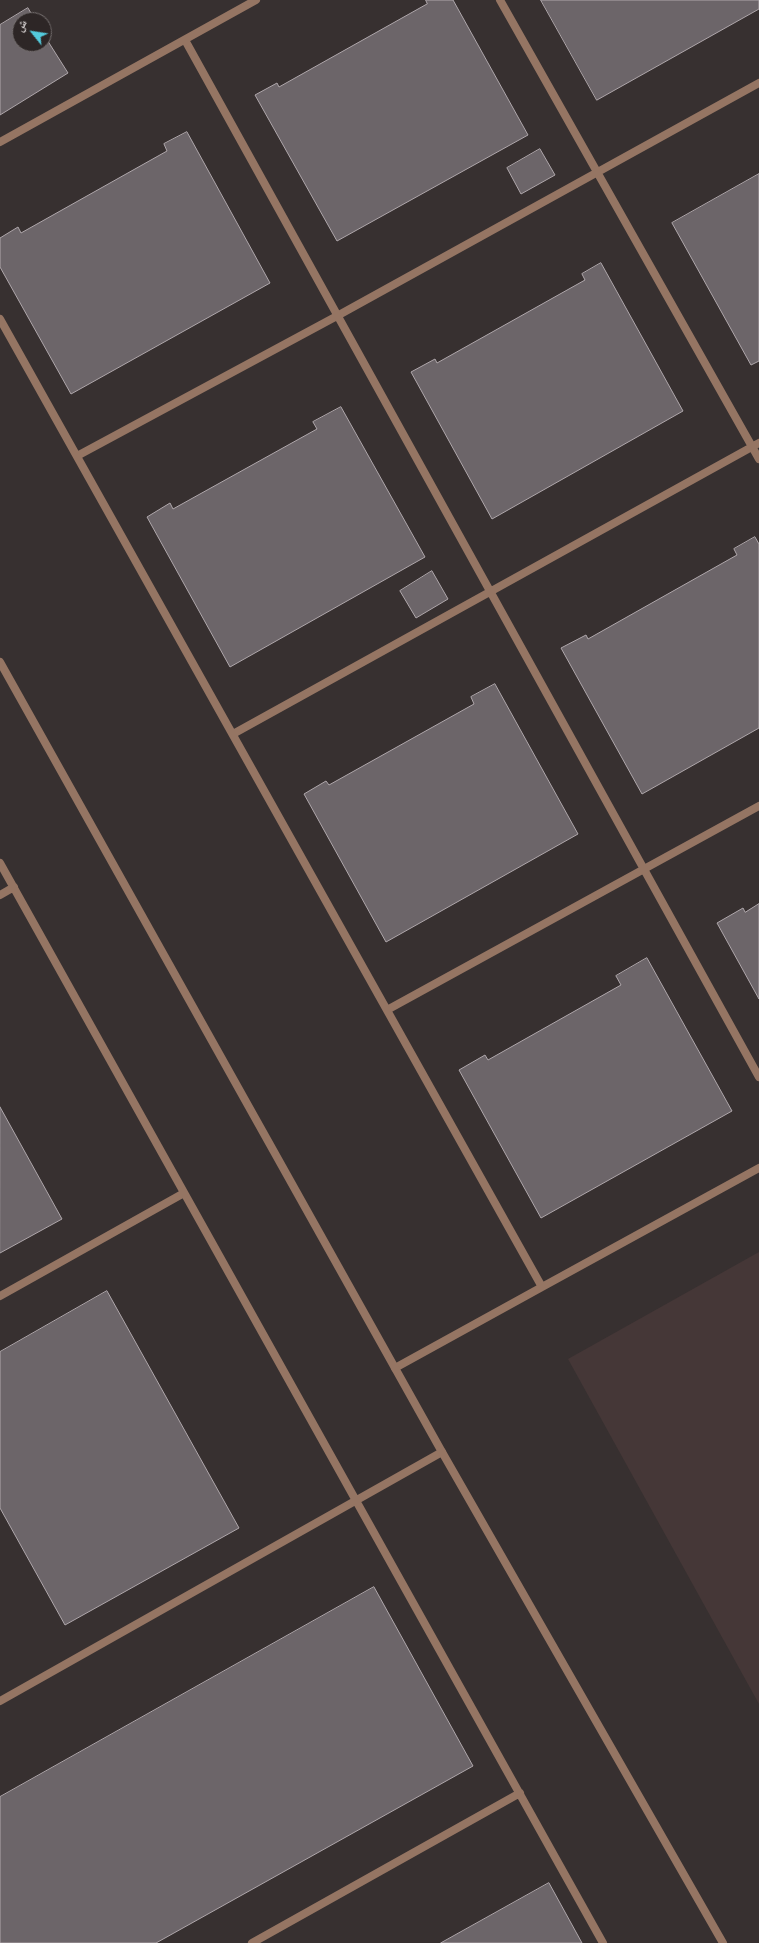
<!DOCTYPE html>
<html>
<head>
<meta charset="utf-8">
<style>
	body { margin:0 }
	#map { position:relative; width:759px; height:1943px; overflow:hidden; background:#373030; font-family:Georgia,"Noto Naskh Arabic",serif }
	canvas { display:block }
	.north { position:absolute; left:12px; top:12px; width:40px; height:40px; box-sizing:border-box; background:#2d2626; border:1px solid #746e6e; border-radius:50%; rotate:300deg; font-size:11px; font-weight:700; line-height:16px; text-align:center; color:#ded9d9 }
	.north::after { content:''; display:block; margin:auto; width:14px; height:18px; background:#53cadc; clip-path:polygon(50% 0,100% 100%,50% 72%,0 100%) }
</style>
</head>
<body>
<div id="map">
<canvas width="759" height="1943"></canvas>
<div class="north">ش</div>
</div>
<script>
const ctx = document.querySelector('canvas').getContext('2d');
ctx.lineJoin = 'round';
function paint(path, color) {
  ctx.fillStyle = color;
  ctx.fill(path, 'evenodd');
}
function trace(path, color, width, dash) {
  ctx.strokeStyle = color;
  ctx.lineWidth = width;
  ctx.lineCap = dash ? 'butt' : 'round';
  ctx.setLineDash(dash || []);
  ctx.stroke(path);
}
paint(new Path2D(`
	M759,1252v452l-191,-345z`), '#453737');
const building = new Path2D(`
	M426,0h27l75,135 -191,106 -82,-146 22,-12 2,4 148,-83z
	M541,0h218v9l-162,91z
	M28,8l7,12h-15v24h24v-9l24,38 -68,42v-90z
	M187,132l83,151 -199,111 -71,-127v-29l18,-11 3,6 146,-82 -3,-7z
	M540,149l15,26 -34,19 -14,-26z
	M759,174v187l-8,4 -79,-142z
	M601,263l82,148 -191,108 -81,-147 24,-13 2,4 148,-83 -3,-6z
	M341,407l84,150 -195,110 -83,-150 23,-14 3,6 144,-80 -4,-7z
	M755,537l4,7v184l-117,66 -81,-146 25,-13 2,4 149,-84 -3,-6z
	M432,571l16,28 -32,19 -16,-27z
	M495,684l83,150 -192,108 -82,-148 22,-13 3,4 145,-81 -3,-7z
	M759,904v95l-42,-76 26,-15 2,4z
	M647,958l85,153 -191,107 -82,-148 26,-15 3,5 133,-75 -5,-9z
	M0,1107l62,112 -62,34z
	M107,1291l132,237 -174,97 -65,-117v-156z
	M374,1587l99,179 -317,177h-156v-146z
	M549,1883l33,60h-141z`);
paint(building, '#6c6569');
trace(building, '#afa7ab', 1);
trace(new Path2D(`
	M500,0l259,459
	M185,40l574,1037
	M0,142l256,-142
	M0,319l542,968 217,-119
	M77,456l260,-140 422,-233
	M233,734l526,-291
	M0,863l603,1080
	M0,895l14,-8
	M387,1010l372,-204
	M0,1296l184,-103
	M395,1368l147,-81
	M0,1701l442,-249
	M252,1943l268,-150`), '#957563', 8);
trace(new Path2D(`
	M0,662l442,790 281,491`), '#957563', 8);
</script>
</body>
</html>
